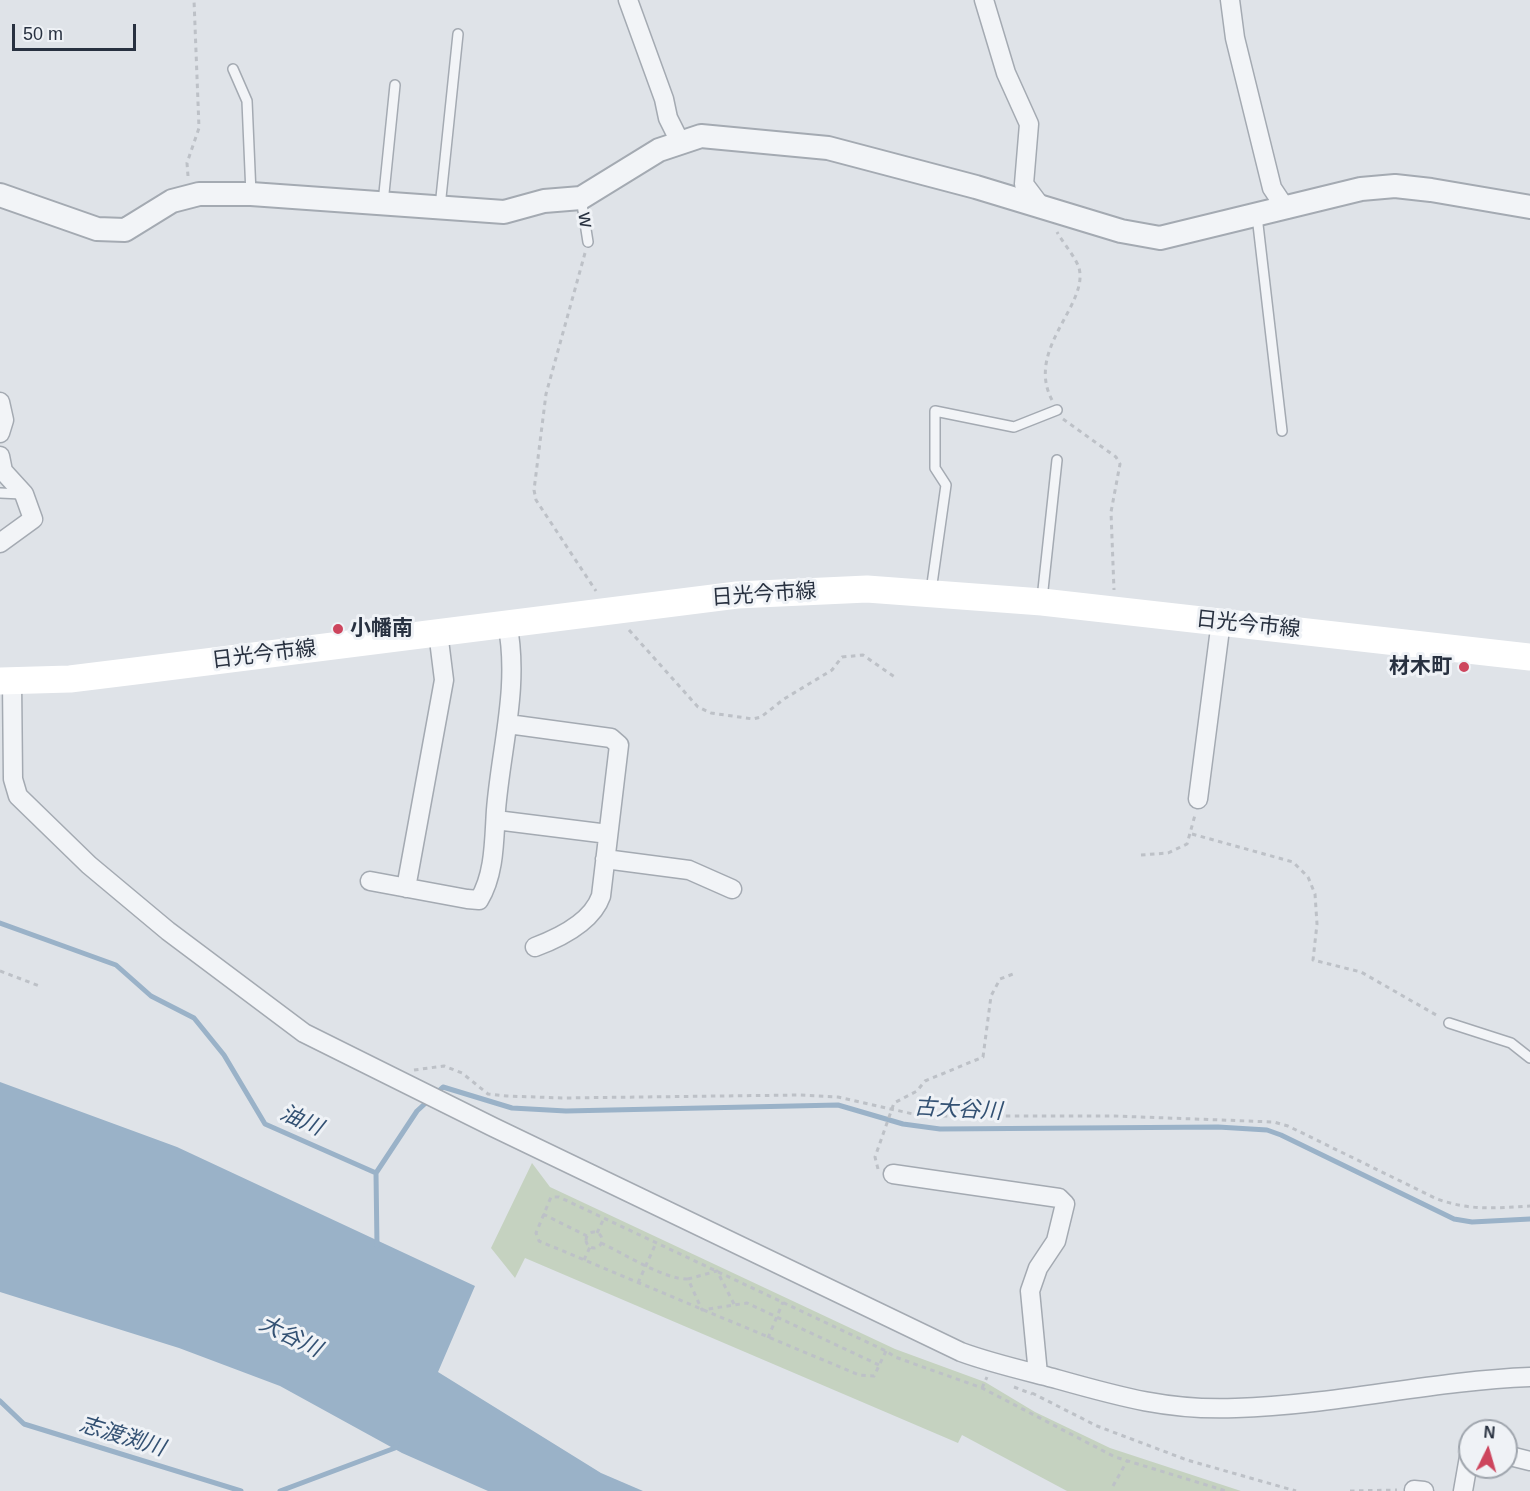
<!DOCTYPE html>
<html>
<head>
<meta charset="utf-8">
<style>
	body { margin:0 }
	#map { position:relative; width:1530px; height:1491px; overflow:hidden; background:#dfe3e8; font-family:Arial,sans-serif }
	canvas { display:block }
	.north { position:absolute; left:1458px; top:1419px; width:60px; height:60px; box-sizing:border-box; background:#eff2f6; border:2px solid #9fa5ad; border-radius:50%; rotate:5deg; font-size:16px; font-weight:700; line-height:24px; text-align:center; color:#283140 }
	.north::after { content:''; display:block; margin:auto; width:21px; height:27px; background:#cd455d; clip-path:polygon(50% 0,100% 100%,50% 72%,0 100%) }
	.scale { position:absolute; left:12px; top:24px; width:124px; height:27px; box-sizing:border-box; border:3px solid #283140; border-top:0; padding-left:8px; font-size:18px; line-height:21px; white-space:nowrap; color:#283140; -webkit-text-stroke:4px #eff2f6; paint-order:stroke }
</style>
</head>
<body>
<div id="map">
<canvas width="1530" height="1491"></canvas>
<div class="north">N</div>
<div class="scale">50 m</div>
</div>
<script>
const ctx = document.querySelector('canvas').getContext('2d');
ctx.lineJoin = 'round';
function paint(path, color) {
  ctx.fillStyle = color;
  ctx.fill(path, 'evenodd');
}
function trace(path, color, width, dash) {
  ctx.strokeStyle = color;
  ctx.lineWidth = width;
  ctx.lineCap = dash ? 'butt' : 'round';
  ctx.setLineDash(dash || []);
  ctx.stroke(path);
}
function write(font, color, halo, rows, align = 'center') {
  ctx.font = font + ' Arial,"Noto Sans JP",sans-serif';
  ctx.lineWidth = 6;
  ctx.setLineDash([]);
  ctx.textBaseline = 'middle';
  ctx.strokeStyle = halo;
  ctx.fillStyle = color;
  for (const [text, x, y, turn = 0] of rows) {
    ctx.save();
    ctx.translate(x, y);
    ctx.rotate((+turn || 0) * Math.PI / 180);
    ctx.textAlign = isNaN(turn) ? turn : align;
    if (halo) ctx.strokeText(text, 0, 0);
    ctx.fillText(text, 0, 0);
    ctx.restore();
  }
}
paint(new Path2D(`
	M532,1163l18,24 345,162 90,33 50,30 75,36 131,43h-174l-105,-56 -4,8 -433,-185 -10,20 -24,-30z`), '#c5d2c0');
paint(new Path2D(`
	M0,1082l177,65 298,139 -37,86 163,101 42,18h-155l-86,-38 -122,-67 -101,-38 -179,-56z`), '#9ab2c8');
trace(new Path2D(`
	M0,923l116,42 35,31 43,22 30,37 41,69 111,49
	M376,1173l41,-62 26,-24 69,21 54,3 272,-6 65,19 37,5 278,-2 49,3 14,5 173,84 18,3 58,-3
	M376,1173l1,73
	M0,1401l24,23 217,67
	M280,1491l115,-43 2,-5`), '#9ab2c8', 5);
const service = new Path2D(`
	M233,69l14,32 4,93
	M581,198l7,44
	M383,203l12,-118
	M440,207l18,-173
	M1257,216l25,215
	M0,493l22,1
	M931,591l15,-106 -11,-17v-57l79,16 43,-17
	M1042,599l15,-139
	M1449,1023l62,20 19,15`);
const minor = new Path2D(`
	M628,0l36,99 4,19 12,24
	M984,0l22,73 23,51 -5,60 18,24
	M1230,0l5,38 37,150 14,21
	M0,402l4,18 -4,13
	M0,456l3,15 21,23 9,25 -33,24
	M12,681l1,98 5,17 71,69 79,66 136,102 189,94 468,225c30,11 61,18 92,26 64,18 115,33 183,30 99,-3 195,-27 294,-31
	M508,724l103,14 8,7 -18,151c-9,26 -42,42 -66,51
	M1198,799l23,-178
	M496,820l112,14
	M605,859l84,11 43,19
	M370,881l97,18 12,1c16,-26 15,-61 17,-90 5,-63 24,-124 11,-188
	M406,888l38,-208 -6,-48
	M893,1174l166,24 6,6 -9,37 -18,27 -8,23 8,83
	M1506,1455l24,6
	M1414,1490l10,1
	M1463,1491l7,-40`);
const tertiary = new Path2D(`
	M0,195l97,34 28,1 47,-29 27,-7h52l253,18 40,-11 37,-3 78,-48 42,-14 127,12 148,39 145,44 39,7 201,-49 34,-3 36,4 99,17`);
trace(service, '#a4aab2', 12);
trace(minor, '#a4aab2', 21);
trace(tertiary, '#a4aab2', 26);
trace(new Path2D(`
	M188,176l-1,-13 12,-35 -5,-128
	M585,253l-39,141 -12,96 2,10 60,91
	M1052,400c-27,-51 37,-95 27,-132 -4,-12 -16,-25 -22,-36
	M1063,419l53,38 4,7 -9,48 3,78
	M629,630l69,77 13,6 42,6 8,-2 23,-18 48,-29 10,-13 21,-2 33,23
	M1192,834l101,28 15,15 7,17 2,30 -4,36 48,12 77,44
	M1141,855l27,-2 19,-9 8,-29
	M0,971l42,16
	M414,1070l30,-4 18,7 26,21 19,2 55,2 237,-3 39,2 75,17 25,2h177l159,6 14,4 149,73c34,12 58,9 93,7
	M878,1169l-3,-12 19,-54 23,-12 8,-10 58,-24 8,-61 9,-17 13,-5
	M543,1214l44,22
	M586 1240a8 8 0 1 1 16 0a8 8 0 1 1-16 0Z
	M597,1233l7,-15
	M601,1243c22,10 64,37 87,36
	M584,1260l6,-13
	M638,1283l18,-40
	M734,1304l-17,-33 -29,8 14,31 45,-7 132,62
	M768,1338l15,-36
	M886,1351l-12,25 -15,-1 -320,-134 -3,-8 15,-36h8l327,154 9,6 87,31 133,69 111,34
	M1014,1387l18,7
	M982,1388l5,-11
	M1032,1393l65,33 90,34 109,31
	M1113,1486l14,-25
	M1350,1491l47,-1`), '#bdc1c7', 3, [4.5, 4.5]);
trace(service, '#f2f4f7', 9);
trace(minor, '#f2f4f7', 18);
trace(tertiary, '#f2f4f7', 22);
trace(new Path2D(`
	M0,681l70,-2 65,-8 602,-76 130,-6 175,13 488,55`), '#fff', 27);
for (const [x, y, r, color] of [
	[338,629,6,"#cd455d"],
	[1464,667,6,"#cd455d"]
]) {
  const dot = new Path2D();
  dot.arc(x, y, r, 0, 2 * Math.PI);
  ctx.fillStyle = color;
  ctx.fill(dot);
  trace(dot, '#eff2f6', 2);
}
write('21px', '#283140', '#eff2f6', [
	["w",585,220,82],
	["日光今市線",764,595,-4],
	["日光今市線",1248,625,6],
	["日光今市線",264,655,-7]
]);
write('bold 21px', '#283140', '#eff2f6', [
	["小幡南",350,629],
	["材木町",1452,667,"right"]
], 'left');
write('italic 22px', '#335173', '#eff2f6', [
	["古大谷川",958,1110,3],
	["油川",301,1121,24],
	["大谷川",290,1337,26],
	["志渡渕川",122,1437,17]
]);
</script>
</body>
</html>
